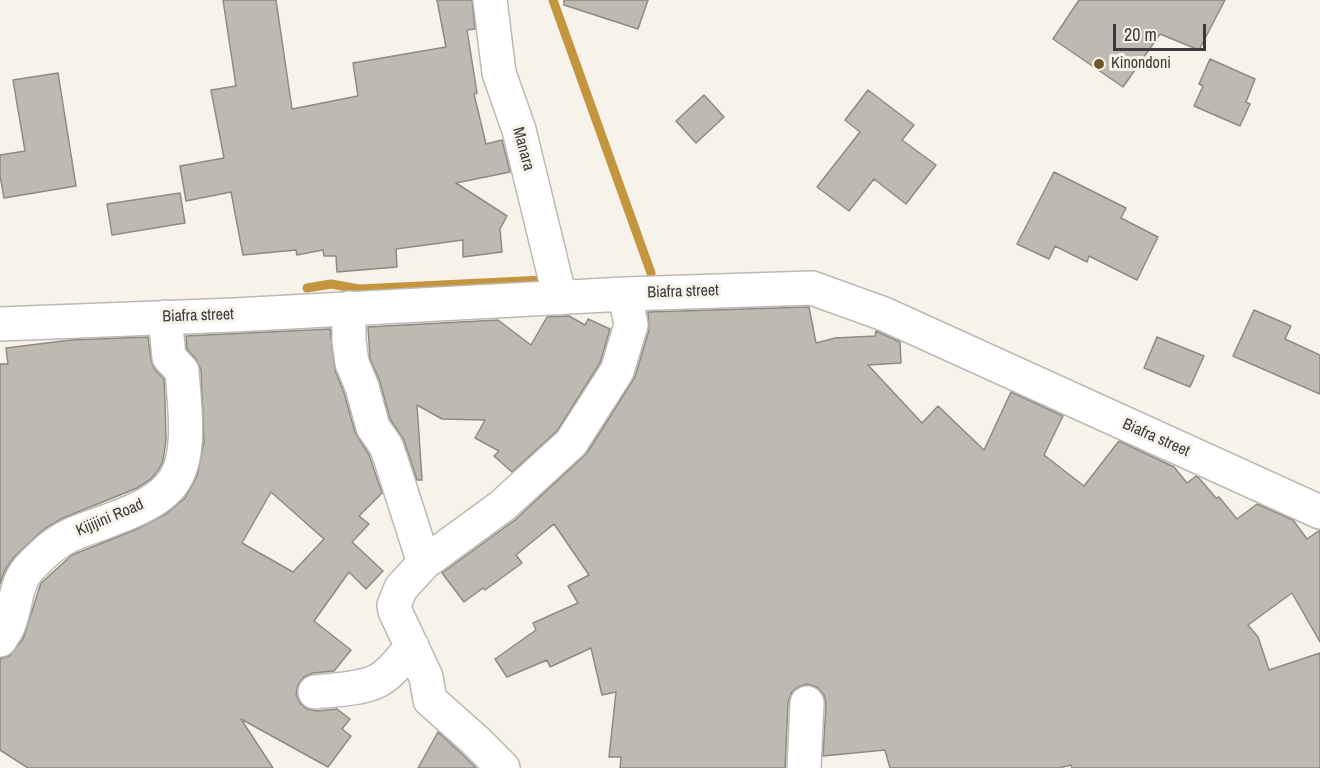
<!DOCTYPE html>
<html>
<head>
<meta charset="utf-8">
<style>
	body { margin:0 }
	#map { position:relative; width:1320px; height:768px; overflow:hidden; background:#f7f3eb; font-family:"Archivo Narrow",sans-serif }
	canvas { display:block }
	.scale { position:absolute; left:1113px; top:24px; width:93px; height:27px; box-sizing:border-box; border:3px solid #3c3a38; border-top:0; padding-left:8px; font-size:18px; line-height:21px; white-space:nowrap; color:#3c3a38; -webkit-text-stroke:4px #f7f3eb; paint-order:stroke }
</style>
</head>
<body>
<div id="map">
<canvas width="1320" height="768"></canvas>
<div class="scale">20 m</div>
</div>
<script>
const ctx = document.querySelector('canvas').getContext('2d');
ctx.lineJoin = 'round';
function trace(path, color, width, dash) {
  ctx.strokeStyle = color;
  ctx.lineWidth = width;
  ctx.lineCap = dash ? 'butt' : 'round';
  ctx.setLineDash(dash || []);
  ctx.stroke(path);
}
function paint(path, color) {
  ctx.fillStyle = color;
  ctx.fill(path, 'evenodd');
}
function write(font, color, halo, rows, align = 'center') {
  ctx.font = font + ' "Archivo Narrow",sans-serif';
  ctx.lineWidth = 6;
  ctx.setLineDash([]);
  ctx.textBaseline = 'middle';
  ctx.strokeStyle = halo;
  ctx.fillStyle = color;
  for (const [text, x, y, turn = 0] of rows) {
    ctx.save();
    ctx.translate(x, y);
    ctx.rotate((+turn || 0) * Math.PI / 180);
    ctx.textAlign = isNaN(turn) ? turn : align;
    if (halo) ctx.strokeText(text, 0, 0);
    ctx.fillText(text, 0, 0);
    ctx.restore();
  }
}
trace(new Path2D(`
	M553,0l98,273
	M307,288l24,-4 28,5 185,-9`), '#c3953f', 9);
const building = new Path2D(`
	M223,0h53l16,109 66,-13 -5,-33 93,-16 -9,-47h35l3,29 -8,1 10,63 -3,1 12,50 16,-4 8,32 -54,11 51,33 -7,13 2,23 -39,5v-17l-67,9 1,18 -60,5 -1,-16h-12l-1,-6 -26,5 -1,-5 -53,5 -12,-63 -45,9 -6,-35 44,-8 -13,-68 25,-4z
	M564,0h84l-10,29 -74,-24z
	M1079,0h146l-26,50 -39,-16 -37,53 -70,-48z
	M1210,59l45,20 -9,23 4,2 -10,22 -46,-20 9,-20 -4,-2z
	M58,73l18,113 -72,12 -4,-23v-20l25,-4 -12,-71z
	M868,90l46,35 -12,15 34,25 -30,39 -32,-25 -25,32 -32,-24 43,-55 -15,-12z
	M704,95l20,22 -28,26 -20,-22z
	M1054,172l72,36 -5,10 37,19 -21,43 -48,-24 -2,6 -32,-16 -6,13 -32,-15z
	M180,193l5,30 -73,12 -5,-31z
	M809,307l7,36 19,-5 40,-2 1,-5 24,11 1,21 -33,2 54,58 16,-17 46,44 27,-58 52,24 -19,39 40,31 35,-45 55,26 13,16 9,-7 2,1 18,21 3,-1 18,22 20,-15 36,16 14,19 13,-9v112l-28,-49 -44,32 10,12 11,33 51,-17v115h-248l-1,-3 -12,3h-169l-5,-18 -62,6 3,-52 -2,-9 -7,-8 -10,-3 -9,3 -6,5 -4,10 -3,66h-165l1,-11h-12l7,-65 -14,3 -11,-47 -41,19 -3,-7 -40,17 -12,-18 41,-29 -3,-7 45,-20 -10,-17 21,-11 -35,-51 -38,31 6,8 -37,27 -2,-2 -19,14 -22,-29 73,-53 72,-67 48,-76 14,-47 -1,-18z
	M1254,310l37,16 -6,13 35,16v39l-87,-38z
	M569,316l16,9 3,-6 22,10 -10,34 -43,68 -45,41 -18,-16 5,-5 -24,-13 10,-18 -43,-1 -25,-14 5,75h-5l-13,-40 -14,-21 -10,-37 -10,-24 -2,-31 130,-7 33,25 16,-28z
	M330,329l5,41 9,23 11,39 14,23 13,38 -23,23 10,8 -17,18 31,29 -17,18 -17,-17 -35,49 37,29 -17,21 -21,2 -9,4 -6,8 -2,9 4,9 7,6 10,2 20,-2 13,10 -8,10 9,7 -23,31 -87,-48 32,49h-245l-28,-18v-91l9,-3 14,-17 18,-56 31,-28 63,-25 31,-16 19,-16 12,-22 7,-34 -3,-72 -5,-11 -9,-10 -1,-13zM271,492l53,47 -31,33 -51,-29z
	M148,337l3,23 4,10 9,9 1,20 1,41 -3,21 -4,8 -8,10 -14,9 -74,30 -19,11 -30,28 -9,13 -5,14v-220h8l-2,-16 65,-8z
	M1157,337l47,19 -14,31 -46,-19z
	M438,732l24,22 14,14h-58z`);
paint(building, '#bebab3');
trace(building, '#8e8a84', 1.5);
const street = new Path2D(`
	M490,0l9,73 20,57 41,168
	M349,308v33l3,22 10,24 11,40 13,19 5,14 33,103
	M0,324l234,-9 391,-21 187,-6 72,26 436,198
	M0,640c3,-5 7,-10 9,-16 7,-17 6,-37 17,-52 6,-8 15,-16 23,-23 18,-16 39,-20 61,-29 22,-8 53,-20 65,-41 17,-27 9,-77 7,-108l-13,-14 -4,-40
	M315,692c18,-2 49,-3 64,-12 14,-8 23,-22 33,-34
	M503,768l-28,-28 -45,-40 -4,-23 -31,-66 -1,-6 7,-17 23,-25 78,-57 69,-63 46,-72 14,-46 -6,-31
	M804,768l3,-65`);
trace(street, '#bdb9b2', 36);
trace(street, '#fff', 33);
for (const [x, y, r, color] of [
	[1099,64,6,"#705628"]
]) {
  const dot = new Path2D();
  dot.arc(x, y, r, 0, 2 * Math.PI);
  ctx.fillStyle = color;
  ctx.fill(dot);
  trace(dot, '#f7f3eb', 2);
}
write('16px', '#3c3a38', '#f7f3eb', [
	["Kinondoni",1111,64]
], 'left');
write('16px', '#3c3a38', '#f7f3eb', [
	["Manara",523,149,75],
	["Biafra street",683,292,-2],
	["Biafra street",198,316,-2],
	["Biafra street",1156,438,24],
	["Kijijini Road",110,518,-23]
]);
</script>
</body>
</html>
